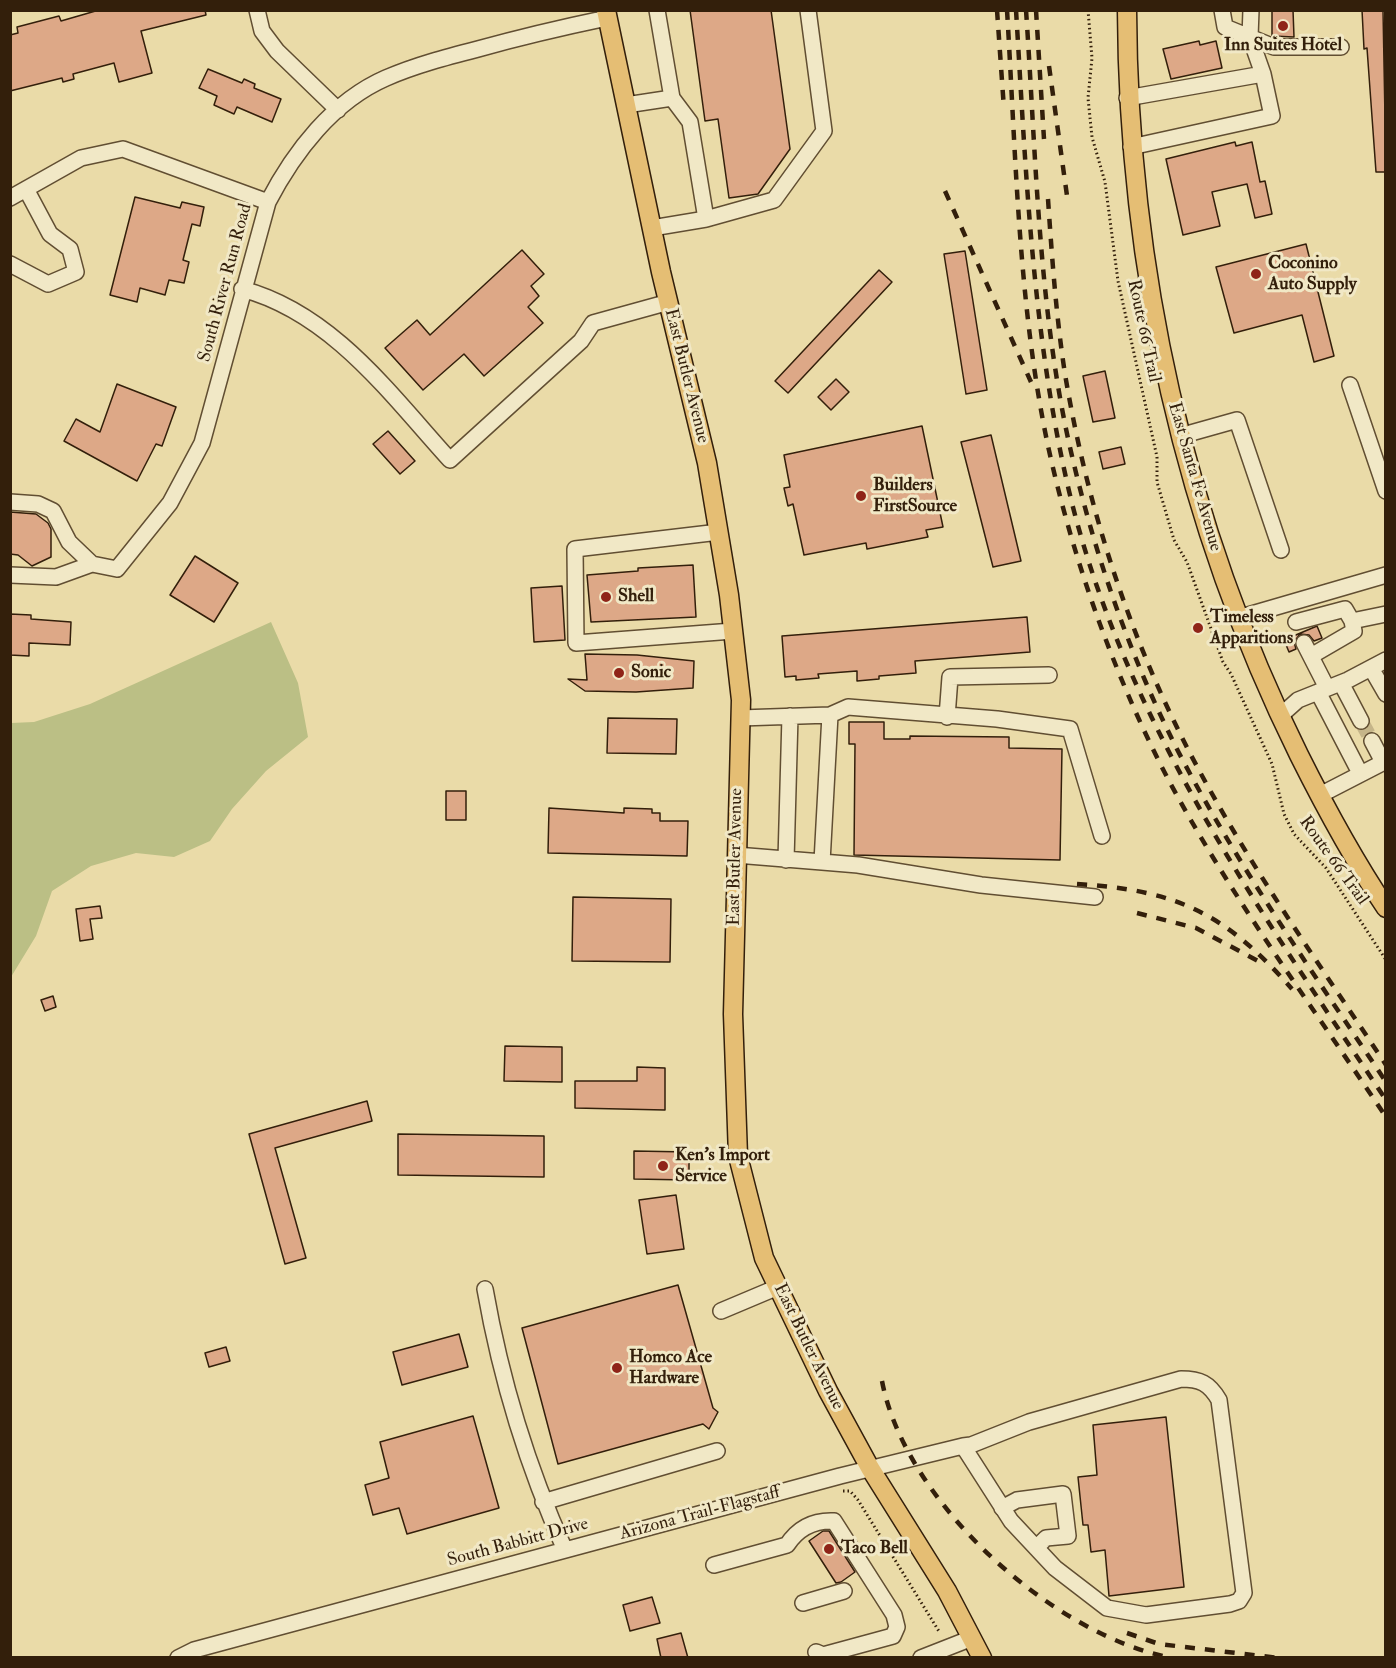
<!DOCTYPE html>
<html>
<head>
<meta charset="utf-8">
<style>
	body { margin:0 }
	#map { position:relative; width:1396px; height:1668px; overflow:hidden; background:#eadba8; font-family:"IM FELL Double Pica",serif }
	canvas { display:block }
	.frame { position:absolute; inset:0; border:12px solid #331f0b; pointer-events:none }
</style>
</head>
<body>
<div id="map">
<canvas width="1396" height="1668"></canvas>
<div class="frame"></div>
</div>
<script>
const ctx = document.querySelector('canvas').getContext('2d');
ctx.lineJoin = 'round';
function paint(path, color) {
  ctx.fillStyle = color;
  ctx.fill(path, 'evenodd');
}
function trace(path, color, width, dash) {
  ctx.strokeStyle = color;
  ctx.lineWidth = width;
  ctx.lineCap = dash ? 'butt' : 'round';
  ctx.setLineDash(dash || []);
  ctx.stroke(path);
}
function write(font, color, halo, rows, align = 'center') {
  ctx.font = font + ' "IM FELL Double Pica",serif';
  ctx.lineWidth = 6;
  ctx.setLineDash([]);
  ctx.textBaseline = 'middle';
  ctx.strokeStyle = halo;
  ctx.fillStyle = color;
  for (const [text, x, y, turn = 0] of rows) {
    ctx.save();
    ctx.translate(x, y);
    ctx.rotate((+turn || 0) * Math.PI / 180);
    ctx.textAlign = isNaN(turn) ? turn : align;
    if (halo) ctx.strokeText(text, 0, 0);
    ctx.fillText(text, 0, 0);
    ctx.restore();
  }
}
paint(new Path2D(`
	M271,622l27,61 10,54 -42,34 -34,38 -22,32 -36,16 -38,-4 -45,13 -39,25 -16,45 -25,41v-254l23,-1 56,-18z`), '#bbbf85');
const building = new Path2D(`
	M99,10h106l1,5 -65,16 11,42 -33,9 -5,-19 -41,11 1,5 -11,3 -1,-4 -52,13v-56l8,-2 -1,-6 42,-11 2,5z
	M690,10h81l19,139 -32,45 -29,4 -11,-79 -13,2z
	M1272,10h21l1,27 -22,-1z
	M1362,10h21l3,162h-10l-9,-124 -3,1z
	M1199,41l1,4 16,-4 6,27 -51,11 -8,-30z
	M208,69l34,14 2,-4 11,5 -1,4 27,11 -9,23 -35,-15 -3,7 -20,-9 3,-9 -18,-8z
	M1235,142l1,4 16,-4 8,40 5,-1 7,33 -17,4 -8,-34 -35,8 8,34 -37,9 -17,-76z
	M135,197l45,11 2,-6 22,5 -4,19 -8,-2 -9,36 6,2 -5,21 -15,-3 -4,15 -25,-7 -3,14 -27,-7z
	M1306,244l28,112 -20,6 -12,-47 -68,18 -18,-66z
	M522,250l22,24 -13,12 8,10 -11,11 15,16 -59,53 -20,-22 -41,36 -38,-42 32,-28 13,15z
	M965,251l22,139 -21,4 -22,-140z
	M879,270l13,12 -104,111 -13,-12z
	M1105,371l10,47 -22,4 -10,-46z
	M836,379l13,13 -18,18 -13,-13z
	M117,384l59,23 -14,39 -6,-2 -19,37 -73,-40 12,-22 24,13z
	M922,426l21,101 -17,3 2,7 -61,12 -1,-6 -62,12 -11,-51 -5,2 -4,-18 6,-1 -6,-32z
	M388,431l27,30 -15,13 -27,-30z
	M991,435l30,126 -28,6 -32,-125z
	M1121,447l4,17 -22,5 -4,-17z
	M10,512l26,2 12,9 3,6v28l-19,9 -14,-11 -8,-1z
	M195,556l43,27 -24,39 -44,-27z
	M693,565l3,52 -105,5 -4,-47 51,-4v-3z
	M562,586l3,54 -31,2 -3,-54z
	M10,614l21,1v4l40,3 -1,23 -41,-2v13l-19,-1z
	M1027,617l3,35 -115,9 1,12 -37,3v3l-22,2v-10l-39,3 1,4 -23,2v-4l-11,1 -3,-41z
	M1317,626l5,12 -8,3 -5,-6 -9,-1 -6,8 2,7 -7,3 -5,-12z
	M585,654l52,1 57,6 -1,27 -57,4 -51,-1 -17,-12 19,1z
	M608,718l69,1 -1,35 -69,-1z
	M849,722h35v17h26v-3l99,1v11l53,1 -2,111 -206,-5 1,-111h-6z
	M446,791h20v29h-20z
	M549,808l75,5v-5l28,1v4h8v8h28l-1,35 -139,-3z
	M573,897l98,2 -1,63 -98,-1z
	M100,906l2,12 -12,1 3,20 -13,2 -4,-32z
	M53,996l3,11 -11,4 -4,-11z
	M505,1046l57,1v35l-58,-1z
	M637,1067l28,1v42l-90,-2v-27h62z
	M367,1101l5,20 -97,27 31,110 -21,6 -36,-130z
	M398,1134l146,2v41l-146,-2z
	M634,1151l55,1v28l-55,-1z
	M676,1195l8,54 -37,5 -8,-54z
	M678,1285l35,123 5,4 -9,17 -6,-5 -145,40 -36,-136z
	M459,1334l9,33 -66,18 -9,-33z
	M226,1347l4,14 -21,6 -4,-14z
	M473,1416l26,92 -92,26 -8,-26 -26,7 -8,-30 24,-7 -9,-36z
	M1166,1417l18,170 -75,9 -4,-46 -14,2 -3,-27h-5l-5,-48 19,-2 -4,-50z
	M823,1531h6l26,41 -14,10 -5,1 -27,-42z
	M652,1597l8,26 -30,8 -7,-26z
	M681,1633l7,25h-27l-4,-19z`);
paint(building, '#dda887');
trace(building, '#331f0b', 1.5);
trace(new Path2D(`
	M1361,721l11,20`), '#c5b589', 15, [15, 8]);
const minor = new Path2D(`
	M257,10l5,21 15,20 61,59
	M1222,10l3,17 49,20h67
	M1127,98l136,-24
	M626,105l46,-7
	M1131,147l141,-31 -9,-42 -13,-37 1,-27
	M10,198l71,-40 42,-9 145,53
	M706,219l68,-19 50,-69 -16,-121
	M652,228l54,-9 -16,-97 -18,-24 -15,-88
	M10,264l38,20 28,-12 -6,-23 -20,-15 -24,-45
	M242,289c90,24 148,105 208,171l131,-119 12,-18 76,-21
	M1350,385l36,106
	M1180,436l57,-16 44,130
	M10,502l28,2 15,7 16,31 23,22
	M719,532l-144,17 1,94 157,-12
	M10,575l46,2 36,-13 25,5 53,-66 32,-60 66,-241c26,-50 65,-101 118,-124 30,-13 61,-21 92,-29 43,-12 86,-22 129,-31
	M1238,618l148,-43
	M1296,622l49,-13 7,12
	M1304,643l23,45
	M1311,656l43,-25 -2,-10 34,-7
	M1371,668l15,26
	M1341,683l20,38
	M1318,692l42,81
	M830,715l18,-8 149,12 73,10 32,107
	M1280,716l18,-16 50,-20 38,-20
	M947,717l3,-40 99,-2
	M1372,741l11,21
	M1320,795l66,-34
	M736,855l86,7 8,-147 -90,3
	M786,860l4,-144
	M822,862l36,3 123,20 114,12
	M485,1289c16,91 42,177 80,261
	M721,1311l57,-24
	M543,1502l174,-51
	M1002,1508l15,-8 46,-6 5,42 -22,2 -10,10
	M714,1565l73,-20c11,-17 26,-25 47,-24l60,94 3,12 -4,9 -70,19 -7,-3
	M803,1603l41,-12
	M178,1658l16,-8 646,-174 123,-30 8,-1 58,-23 152,-43c19,0 28,4 38,21l25,193 -5,8 -9,3 -84,11 -39,-7 -52,-40 -44,-47 -48,-75
	M921,1658l51,-20`);
const major = new Path2D(`
	M606,10l55,262 46,191 22,132 12,105 -8,314 5,142 26,102 64,133 42,77 77,123 35,67
	M1127,10c1,258 57,513 172,745 26,52 54,104 87,153`);
trace(minor, '#614e32', 18);
trace(major, '#331f0b', 21);
trace(new Path2D(`
	M1088,10l4,48 -4,40 4,39 13,45 13,99 39,176v25l17,58 13,22 36,100 8,12 41,90 12,50 10,20 32,34 60,92
	M843,1491h7l8,9 82,133`), '#331f0b', 3, [1.5, 3]);
trace(minor, '#f1e8c6', 15);
trace(major, '#e5be74', 18);
trace(new Path2D(`
	M997,10l7,99
	M1007,10c9,145 11,294 41,436 25,114 66,229 120,333 63,118 144,227 218,338
	M1016,10c10,161 16,323 53,481 54,227 189,417 317,609
	M1026,10c10,144 12,292 43,433 24,107 60,212 110,310 60,115 135,221 207,329
	M1036,10l8,129
	M1049,66l19,137
	M945,191l86,191
	M1048,199c4,58 8,117 17,175 23,138 68,275 135,398 55,102 122,196 186,293
	M1077,884c100,6 148,29 215,105
	M1137,913l59,15 64,34
	M882,1381c23,121 170,254 290,277
	M1127,1633l32,11 120,14`), '#331f0b', 4.5, [10, 10]);
for (const [x, y, r, color] of [
	[1283,26,6,"#8f2418"],
	[1256,274,6,"#8f2418"],
	[861,496,6,"#8f2418"],
	[606,597,6,"#8f2418"],
	[1198,628,6,"#8f2418"],
	[619,673,6,"#8f2418"],
	[663,1166,6,"#8f2418"],
	[617,1368,6,"#8f2418"],
	[829,1549,6,"#8f2418"]
]) {
  const dot = new Path2D();
  dot.arc(x, y, r, 0, 2 * Math.PI);
  ctx.fillStyle = color;
  ctx.fill(dot);
  trace(dot, '#f1e8c6', 2);
}
write('bold 18px', '#331f0b', '#f1e8c6', [
	["Inn Suites Hotel",1283,46,"center"],
	["Coconino",1268,264],
	["Auto Supply",1268,285],
	["Builders",873,486],
	["FirstSource",873,507],
	["Shell",618,597],
	["Timeless",1210,618],
	["Apparitions",1210,639],
	["Sonic",631,673],
	["Ken's Import",675,1156],
	["Service",675,1177],
	["Homco Ace",629,1358],
	["Hardware",629,1379],
	["Taco Bell",841,1549]
], 'left');
write('18px', '#331f0b', '#f1e8c6', [
	["South River Run Road",226,283,-75],
	["Route 66 Trail",1143,331,78],
	["East Butler Avenue",686,376,76],
	["East Santa Fe Avenue",1194,477,74],
	["East Butler Avenue",736,857,-89],
	["Route 66 Trail",1333,861,54],
	["East Butler Avenue",808,1347,64],
	["Arizona Trail-Flagstaff",700,1514,-15],
	["South Babbitt Drive",518,1543,-15]
]);
</script>
</body>
</html>
